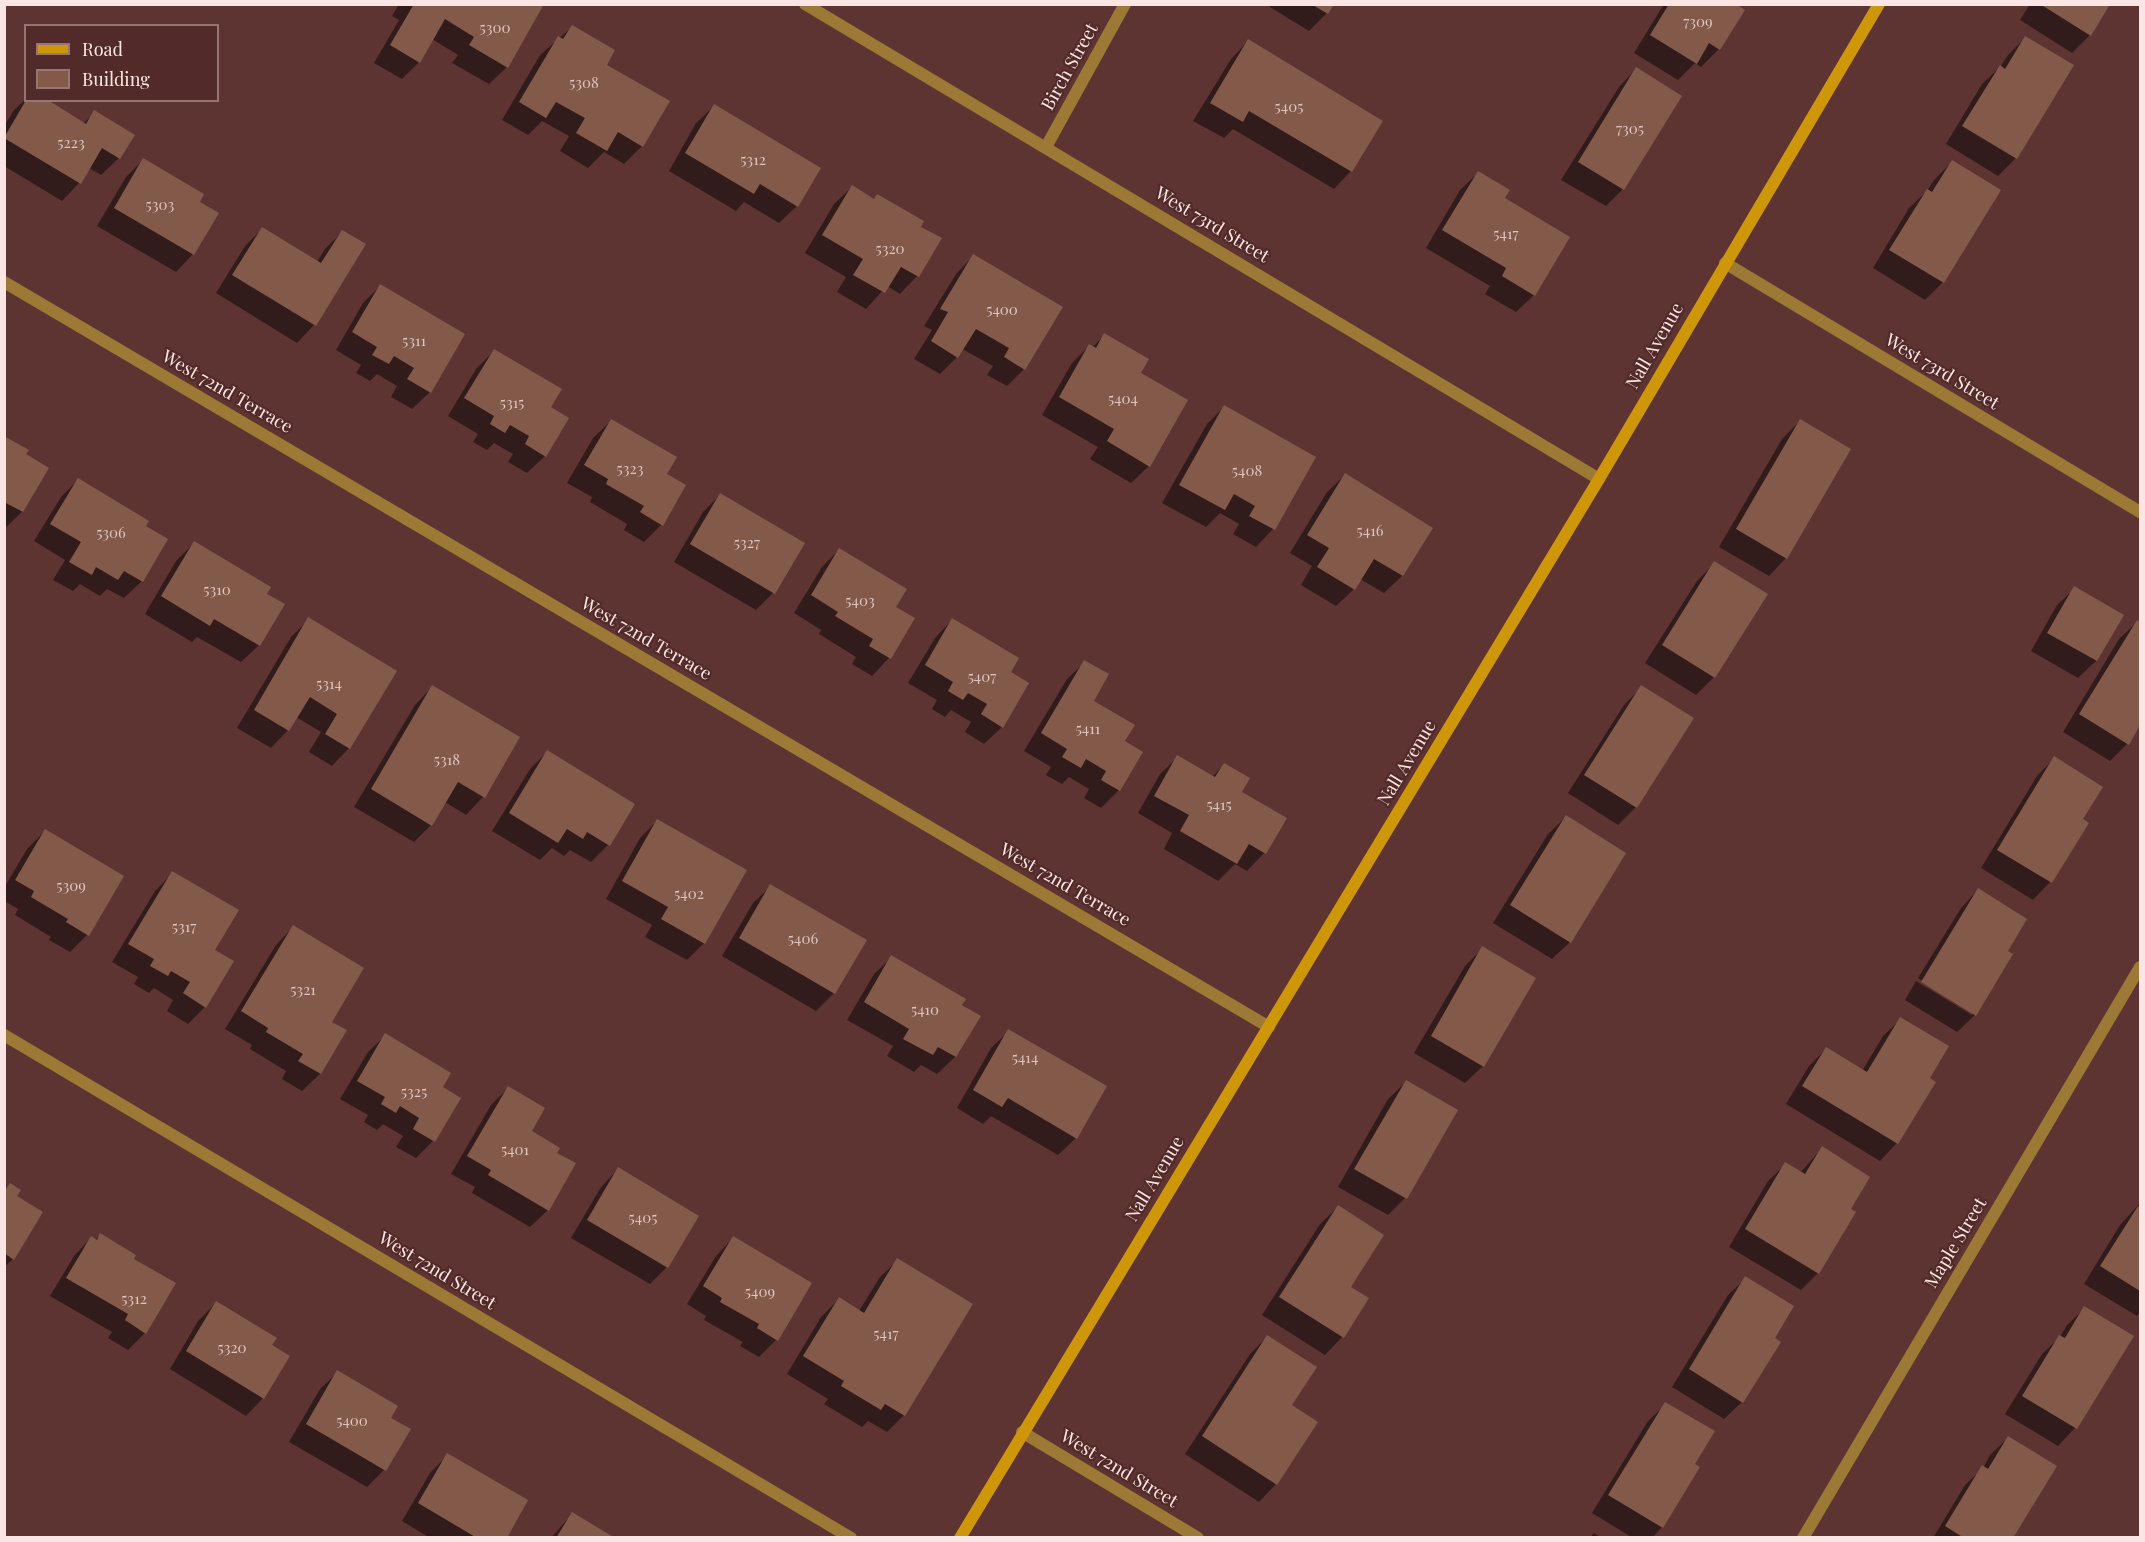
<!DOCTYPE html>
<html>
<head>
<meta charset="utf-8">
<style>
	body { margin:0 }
	#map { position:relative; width:2145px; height:1542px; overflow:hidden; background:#5e3433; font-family:"Playfair Display",serif }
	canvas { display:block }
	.frame { position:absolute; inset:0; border:6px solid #fce6e5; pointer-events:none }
	.legend { position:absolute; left:24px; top:24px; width:195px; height:78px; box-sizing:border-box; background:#522a29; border:2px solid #967574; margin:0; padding:8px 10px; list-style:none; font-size:18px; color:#fce6e5 }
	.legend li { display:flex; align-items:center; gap:12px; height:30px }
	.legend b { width:30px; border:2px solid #967574 }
</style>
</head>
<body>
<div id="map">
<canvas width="2145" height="1542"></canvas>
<div class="frame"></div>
<ul class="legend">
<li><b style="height:8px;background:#ce9609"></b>Road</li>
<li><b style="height:16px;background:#835a4a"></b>Building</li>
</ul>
</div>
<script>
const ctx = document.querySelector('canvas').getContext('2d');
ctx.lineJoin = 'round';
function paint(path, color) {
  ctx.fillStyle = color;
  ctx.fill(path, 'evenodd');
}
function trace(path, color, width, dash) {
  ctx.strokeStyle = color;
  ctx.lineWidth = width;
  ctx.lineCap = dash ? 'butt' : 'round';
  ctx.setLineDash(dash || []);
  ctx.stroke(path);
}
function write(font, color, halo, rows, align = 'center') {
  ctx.font = font + ' "Playfair Display",serif';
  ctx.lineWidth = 4.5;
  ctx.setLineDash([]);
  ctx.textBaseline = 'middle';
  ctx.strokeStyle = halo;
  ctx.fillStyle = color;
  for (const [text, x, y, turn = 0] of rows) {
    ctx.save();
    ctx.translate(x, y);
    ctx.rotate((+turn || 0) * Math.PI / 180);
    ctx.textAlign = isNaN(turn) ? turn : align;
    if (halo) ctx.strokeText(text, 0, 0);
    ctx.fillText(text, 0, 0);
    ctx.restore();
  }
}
paint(new Path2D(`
	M399,4l144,1 -36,62 -18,17 -37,-21 6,-8 -26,-16 -13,23 -17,17 -28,-16 25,-43 -7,-4z
	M1265,4h67l-5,9 -18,18z
	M1664,4h71l8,6 -24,39 -18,18 -6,-4 -17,17 -44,-27z
	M2030,4h79l-19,31 -18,18 -52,-33z
	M572,27l33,38 63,37 -26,44 -18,18 -20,-12 -16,16 -28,-17 9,-15 -27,-15 -14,14 -26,-15 38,-65z
	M2025,38l47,28 -56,92 -18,18 -52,-32 36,-60 18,-17 8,-12z
	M1248,41l103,130 -17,18 -101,-60 -9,9 -31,-17 38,-62z
	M1636,69l-13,120 -17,17 -45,-26 58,-93z
	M26,99v1h19l38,24 12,-12 24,46 -18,17 -12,-7 -10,15 -17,18 -58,-35v-40l10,-16z
	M714,106l83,100 -18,17 -35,-21 -8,9 -67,-40 27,-48z
	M143,160l54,42 -4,52 -17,18 -79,-46 29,-49z
	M1952,162l47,28 -56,92 -18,18 -52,-32 36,-60 18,-17 7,-11z
	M1478,173l56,122 -18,17 -31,-18 5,-8 -64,-38 34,-58z
	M852,187l21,13 4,-4 41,31 22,12 -23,37 -17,18 -13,-8 -21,23 -29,-17 9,-15 -41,-24 29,-49z
	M262,229l55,33 8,-13 17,-17 21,13 -49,80 -17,18 -81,-50 29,-47z
	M973,256l51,113 -17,17 -20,-11 6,-9 -31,-17 -5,8 -17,17 -26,-15 18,-29 -8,-4 32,-52z
	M380,286l50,106 -18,17 -21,-12 6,-11 -20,-12 -7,7 -14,-8 5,-8 -25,-15 27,-47z
	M1104,335l35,38 10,93 -18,17 -41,-24 8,-12 -56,-32 30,-52 17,-17 3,2z
	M494,351l55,56 -4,49 -18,17 -19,-11 5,-8 -19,-11 -7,7 -14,-8 5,-8 -30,-18 28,-47z
	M1224,407l90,50 -41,72 -17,18 -23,-13 6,-10 -19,-11 -14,14 -44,-24 45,-79z
	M611,421l54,53 -4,51 -17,17 -20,-12 3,-6 -37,-22 2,-5 -25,-14 26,-45z
	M1800,421l49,29 -63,108 -17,18 -50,-29 63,-108z
	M4,437l20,18 23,13 -25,44 -18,17z
	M1345,475l86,53 -29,48 -18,17 -24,-14 -6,10 -18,17 -35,-21 11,-19 -22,-13 37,-61z
	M78,480l66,47 -2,54 -18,17 -17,-9 -7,7 -20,-12 -7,7 -20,-11 12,-20 -31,-19 27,-44z
	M720,495l53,98 -17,17 -82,-48 29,-50z
	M194,543l65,102 -18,17 -44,-25 -5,5 -47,-28 31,-53z
	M839,550l55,57 19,11 -24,40 -17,18 -20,-12 4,-7 -37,-23 2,-4 -27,-17 28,-46z
	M1715,563l51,32 -52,82 -18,18 -51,-32 52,-82z
	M2075,588l47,27 -26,46 -18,17 -47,-27 26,-46z
	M309,619l40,129 -17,18 -23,-14 12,-20 -25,-15 -8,13 -17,18 -34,-20 54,-91z
	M952,620l57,53 -7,54 -18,17 -19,-12 6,-10 -20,-12 -6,7 -13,-8 5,-9 -29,-17 27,-45z
	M2137,622l3,2v98l-13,22 -17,17 -47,-29 56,-93z
	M1085,662l7,39 31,41 18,11 -22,37 -18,18 -17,-10 5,-9 -20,-12 -7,7 -16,-9 5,-8 -27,-16 43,-72z
	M432,687l86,51 -35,59 -17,18 -21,-13 -14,23 -17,17 -60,-35 61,-102z
	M1642,687l50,31 -56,89 -18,18 -50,-32 56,-88z
	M547,752l61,93 -17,17 -21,-12 -6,6 -12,-8 -12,12 -48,-29 38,-62z
	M1178,757l34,20 12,-12 16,27 45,26 -21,35 -17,18 -12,-7 -17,17 -54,-32 8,-16 -34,-20 22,-39z
	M2054,758l27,61 6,4 -37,59 -17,18 -52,-32 56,-92z
	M1566,817l4,125 -18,17 -59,-36 55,-89z
	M657,821l47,122 -17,17 -42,-23 7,-12 -46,-26 34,-61z
	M45,831l42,104 -17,17 -21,-12 2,-3 -36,-22 3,-6 -14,-8v-13l23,-39z
	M173,873l40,78 -8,56 -17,17 -21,-13 6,-11 -19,-12 -5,5 -15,-9 4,-7 -26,-15 43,-71z
	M771,886l63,107 -18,18 -94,-55 31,-53z
	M1978,890l27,61 -30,64 -18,17 -52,-32 11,-19 56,34v-3l-54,-34 43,-70z
	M293,927l37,95 15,9 -25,43 -18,17 -20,-12 4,-8 -36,-22 2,-4 -27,-16 51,-84z
	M1483,948v118l-18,17 -51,-30 51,-87z
	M892,957l87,59 -24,41 -18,17 -16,-9 -7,7 -27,-16 6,-10 -46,-26 27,-46z
	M1901,1019l27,60 -31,64 -17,18 -94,-57 23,-38 17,-17 36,22 21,-35z
	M1009,1031l67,107 -18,17 -67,-39 -8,8 -26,-16 34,-60z
	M386,1035l55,52 -8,54 -17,17 -20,-11 7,-11 -20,-12 -6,6 -13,-8 4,-7 -28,-16 28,-47z
	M1406,1082l-1,116 -17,17 -50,-28 50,-88z
	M508,1088l22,43 25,22 -7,57 -18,17 -58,-34 3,-6 -24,-13 40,-69z
	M1822,1148l27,61 -31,64 -17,17 -72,-43 39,-66 18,-17 14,9z
	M618,1169l49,98 -17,17 -79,-46 30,-51z
	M10,1185l5,12 -2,62 -9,8v-76z
	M2140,1203v109l-3,4 -53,-32 36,-59z
	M1338,1207l10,81 19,11 -25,38 -17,18 -63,-40 58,-91z
	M100,1235l32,24 13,74 -17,17 -20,-12 4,-6 -62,-36 24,-40 17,-18 4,2z
	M733,1238l43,102 -17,17 -19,-11 3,-4 -39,-22 2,-4 -19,-12 29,-48z
	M898,1260l6,155 -17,17 -19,-11 -6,6 -38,-23 4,-5 -41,-25 34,-57 18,-18 20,12 21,-34z
	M1746,1278l27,61 -31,63 -18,17 -52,-32 56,-92z
	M216,1303l54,43 -7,52 -17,18 -76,-47 28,-48z
	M2085,1308l46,28 -56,92 -17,18 -53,-32 37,-60 18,-17 7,-12z
	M1267,1337l23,69 -14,78 -17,18 -74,-48 65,-100z
	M338,1372l46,98 -17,17 -78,-45 31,-53z
	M1666,1404l27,61 -31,62 -10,11h-19l-41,-25 56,-92z
	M2008,1438l3,100h-78l32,-53 18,-17 7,-13z
	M448,1455l57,83h-75l-28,-17 28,-48z
	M572,1514l40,24h-61z
	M1594,1533l7,5h-11z`), '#0007');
paint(new Path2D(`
	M414,4h130l-36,64 -39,-23 5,-8 -29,-18 -25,44 -30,-18z
	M1311,4h23l-6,10z
	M1669,4h67l9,6 -25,40 -11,-7 -12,21 -47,-29z
	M2040,4h70l-19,32z
	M572,25l43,25 -8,15 63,36 -27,46 -25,-15 -11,19 -31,-18 9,-15 -29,-16 -10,16 -27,-16 39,-66 5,3z
	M2025,36l49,29 -57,94 -55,-33 38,-61 5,4z
	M1248,39l135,82 -31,51 -103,-61 -6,11 -33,-19z
	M1636,67l46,29 -58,94 -46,-28z
	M26,100h22l38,24 8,-14 41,25 -15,24 -18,-11 -21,36 -77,-46z
	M714,104l107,64 -23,39 -38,-23 -6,10 -69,-41z
	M143,158l61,36 -4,8 19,11 -25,42 -80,-47z
	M1952,160l49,30 -57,93 -55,-33 38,-61 5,3z
	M1478,171l32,19 -5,8 65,39 -35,59 -33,-20 4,-8 -64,-38z
	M852,185l22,14 3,-5 47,27 -3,6 21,11 -23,39 -18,-10 -16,26 -32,-18 10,-16 -41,-24z
	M262,227l59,36 21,-33 24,14 -50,82 -84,-51z
	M973,254l90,53 -38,63 -21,-13 5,-9 -33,-19 -18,29 -27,-17 17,-29 -8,-3z
	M380,284l85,50 -34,59 -24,-14 7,-11 -20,-12 -5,8 -17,-9 5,-8 -25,-15z
	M1104,333l45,26 -8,14 47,27 -38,67 -43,-26 7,-12 -55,-32 30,-53 7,4z
	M494,349l68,40 -11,18 18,11 -23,39 -21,-13 4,-8 -19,-11 -5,8 -15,-9 4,-8 -30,-18z
	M1224,405l92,52 -41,73 -26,-14 6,-10 -21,-12 -9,16 -46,-25z
	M611,419l66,38 -10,17 19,11 -23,41 -23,-14 4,-6 -38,-22 2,-5 -24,-14z
	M1800,419l51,30 -64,110 -51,-30z
	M4,436l25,14 -3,4 23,14 -26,44 -19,-10z
	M1345,473l88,55 -30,48 -29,-17 -19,31 -38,-23 12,-19 -22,-13z
	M78,478l71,43 -3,5 22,13 -25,43 -19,-11 -6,9 -22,-13 -4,8 -23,-13 12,-20 -31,-18z
	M720,493l85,50 -30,51 -85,-50z
	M194,541l77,46 -4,7 18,10 -25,42 -46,-27 -4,7 -49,-30z
	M839,548l68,41 -11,18 19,11 -24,41 -22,-13 4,-7 -38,-23 3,-4 -27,-17z
	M1714,561l54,33 -53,84 -53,-33z
	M2074,586l50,29 -27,46 -50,-28z
	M308,617l89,54 -47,78 -25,-15 12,-20 -27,-17 -21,34 -35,-21z
	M952,618l67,40 -8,14 18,11 -26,45 -22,-14 6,-10 -19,-11 -5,7 -15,-9 5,-9 -28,-17z
	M2137,620l3,2v103l-11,20 -50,-31z
	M1084,660l25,14 -15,27 41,24 -10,16 18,11 -23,39 -19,-11 5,-9 -20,-12 -5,9 -19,-11 5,-8 -26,-16z
	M432,685l88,52 -35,61 -27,-16 -26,44 -61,-37z
	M1641,685l53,33 -57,90 -53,-33z
	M547,750l88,54 -25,42 -23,-14 -4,7 -16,-10 -9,14 -49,-30z
	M1177,755l38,22 9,-14 26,15 -8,14 45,26 -21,36 -17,-10 -12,20 -57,-33 9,-16 -35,-19z
	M2054,756l49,31 -20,32 6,4 -37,60 -55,-33z
	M1566,815l60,38 -55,90 -61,-38z
	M657,819l90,51 -42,74 -44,-25 7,-12 -46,-26z
	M45,829l79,47 -35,60 -23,-14 2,-3 -37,-22 3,-6 -19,-11z
	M172,871l67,39 -24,40 19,11 -28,47 -23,-15 7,-11 -19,-11 -3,5 -18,-10 4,-7 -26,-15z
	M770,884l97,56 -32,54 -96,-56z
	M1978,888l49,31 -19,32 5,3 -37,62 -55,-34z
	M293,925l71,43 -32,54 15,8 -26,44 -23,-13 5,-7 -37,-22 2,-4 -27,-17z
	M1482,946l54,32 -52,89 -53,-31z
	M891,955l75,44 -4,6 19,11 -25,41 -18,-10 -5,8 -30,-16 6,-10 -45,-27z
	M1900,1017l49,29 -19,32 6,4 -38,62 -96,-58 24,-39 41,25z
	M1008,1029l99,57 -30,53 -69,-41 -6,9 -29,-17z
	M385,1033l66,40 -8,14 18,11 -26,44 -22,-13 6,-11 -19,-12 -4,7 -15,-9 4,-7 -28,-16z
	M1406,1080l52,30 -51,89 -53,-30z
	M508,1086l37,22 -13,23 28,17 -3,5 19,10 -27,48 -61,-36 3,-5 -24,-14z
	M1822,1146l48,31 -19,32 5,3 -37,62 -74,-45 40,-67 20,12z
	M618,1167l81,49 -31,52 -81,-48z
	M10,1183l11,7 -4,6 26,16 -29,48 -10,-7v-61z
	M1338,1205l46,30 -33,52 18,11 -25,40 -65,-41z
	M2138,1206l2,2v83l-40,-25z
	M100,1233l36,22 -2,4 42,24 -30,51 -21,-14 3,-6 -62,-36 25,-42 6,4z
	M733,1236l79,47 -34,58 -21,-13 2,-4 -39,-22 2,-4 -19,-12z
	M897,1258l76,46 -68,112 -20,-12 -4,6 -40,-24 3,-5 -41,-25 36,-59 25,16z
	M1745,1276l49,30 -19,32 6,4 -38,61 -54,-34z
	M216,1301l61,37 -5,7 18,11 -26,43 -78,-48z
	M2084,1306l50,30 -57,93 -55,-33 37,-61 6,3z
	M1267,1335l50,32 -25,38 26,17 -41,63 -75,-49z
	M337,1370l61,36 -7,12 20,11 -25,42 -80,-47z
	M1665,1402l50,29 -20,33 5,3 -37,61 -55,-33z
	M2008,1436l49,30 -44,72h-49l-19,-12 37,-61 6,4z
	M447,1453l81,47 -21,38h-30l-59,-35z
	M572,1512l43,26h-59z`), '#835a4a');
trace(new Path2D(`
	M805,4l794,475
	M1046,147l79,-143
	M1725,263l415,249
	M4,282l1265,745
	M4,1035l847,503
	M1022,1432l176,106
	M1803,1538l337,-571`), '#9c7935', 12);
trace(new Path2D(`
	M960,1538l639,-1059 280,-475`), '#ce9609', 12);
write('15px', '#dec3be', null, [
	["7309",1698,22],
	["5300",495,28],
	["5308",584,83],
	["5405",1289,107],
	["7305",1630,129],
	["5223",71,143],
	["5312",753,160],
	["5303",160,205],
	["5417",1506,234],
	["5320",890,249],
	["5400",1002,310],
	["5311",414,341],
	["5404",1123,399],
	["5315",512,403],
	["5323",630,469],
	["5408",1247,471],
	["5416",1370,531],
	["5306",111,533],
	["5327",747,543],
	["5310",217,590],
	["5403",860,601],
	["5407",982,677],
	["5314",329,684],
	["5411",1088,729],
	["5318",447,760],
	["5415",1219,805],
	["5309",71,886],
	["5402",689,894],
	["5317",184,927],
	["5406",803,939],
	["5321",303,990],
	["5410",925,1010],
	["5414",1025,1058],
	["5325",414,1092],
	["5401",515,1150],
	["5405",643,1218],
	["5409",760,1292],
	["5312",134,1299],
	["5417",886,1334],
	["5320",232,1348],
	["5400",352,1421]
]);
write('18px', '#fce6e5', '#522a29', [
	["Birch Street",1070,67,-61],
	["West 73rd Street",1212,225,31],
	["Nall Avenue",1655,346,-60],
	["West 73rd Street",1942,372,31],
	["West 72nd Terrace",227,392,30],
	["West 72nd Terrace",646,639,30],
	["Nall Avenue",1407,763,-59],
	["West 72nd Terrace",1065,885,30],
	["Nall Avenue",1155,1179,-59],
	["Maple Street",1956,1243,-59],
	["West 72nd Street",437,1271,31],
	["West 72nd Street",1119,1469,31]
]);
</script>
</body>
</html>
